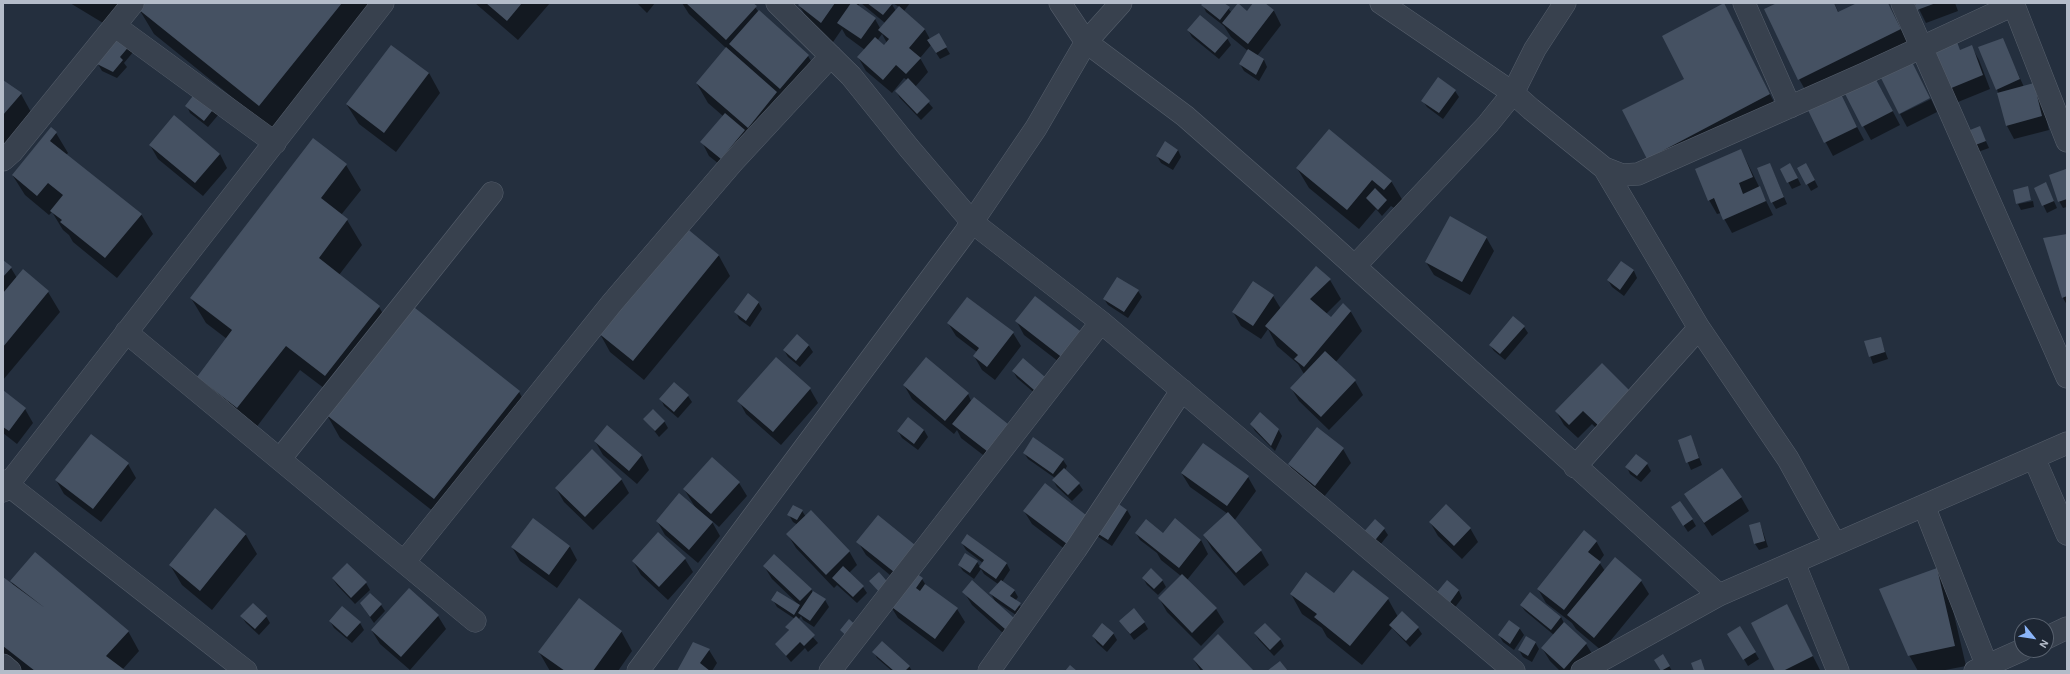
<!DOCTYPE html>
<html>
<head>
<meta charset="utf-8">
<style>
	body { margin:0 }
	#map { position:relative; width:2070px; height:674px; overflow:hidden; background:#242f3e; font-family:"Alegreya Sans",sans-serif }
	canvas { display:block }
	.frame { position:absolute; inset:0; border:4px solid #b4bcc9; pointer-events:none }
	.north { position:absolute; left:2014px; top:618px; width:40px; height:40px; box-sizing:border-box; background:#1d2633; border:1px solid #59626f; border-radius:50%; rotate:120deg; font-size:11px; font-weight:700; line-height:16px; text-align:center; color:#b4bcc9 }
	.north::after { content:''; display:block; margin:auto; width:14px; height:18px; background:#8ab4f8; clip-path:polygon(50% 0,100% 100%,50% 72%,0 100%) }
</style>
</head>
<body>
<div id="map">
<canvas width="2070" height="674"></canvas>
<div class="frame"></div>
<div class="north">N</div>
</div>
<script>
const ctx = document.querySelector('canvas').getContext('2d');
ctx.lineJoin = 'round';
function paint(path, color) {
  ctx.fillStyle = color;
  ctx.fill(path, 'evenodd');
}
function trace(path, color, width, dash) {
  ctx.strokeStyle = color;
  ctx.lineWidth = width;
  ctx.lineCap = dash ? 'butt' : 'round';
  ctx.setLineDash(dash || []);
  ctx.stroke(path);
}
paint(new Path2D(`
	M70,3h58l-15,26z
	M144,3h232l-102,128 -120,-97 -15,-25z
	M475,3h75l-32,37z
	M637,3h18l-8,10z
	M682,3h70l6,8 50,45 12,20 -41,20 9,16 -59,60 -20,-16 -7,-14 21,-26 -15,-13 -11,-19 29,-36 -37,-34z
	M800,3h60l-2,3 17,13 5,9 5,-5 -24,-20h30l5,8 3,-4 -6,-4h17l-6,8 21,19 5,9 8,-5 12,20 -10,5 -9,-14 -11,13 8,14 -13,15 18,21 -12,12 -21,-22 -4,-7 11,-11 -3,-2 -12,15 -26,-22 -8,-14 7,-7 -19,-14 -4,-7 -9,13 -22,-17 -12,-20zM882,34l5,9 -3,4 -7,-6z
	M1204,3h19l9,10h15l8,-10h9l10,8 7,14 -24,31 7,4 3,7 -8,14 -15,-10 -4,-7 8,-13 -17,-14 -7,-11 -18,-14 -3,-7z
	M1779,3h55l5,10 20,-10h29l20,40 -101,50 -8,-14z
	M1916,3h39l3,8 -32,12z
	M1731,18l46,90 -129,50 37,-79z
	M1188,30l39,8 4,7 -12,14 -27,-22z
	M121,36l13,15 -10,12 3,4 -10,11 -15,-7 -4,-7z
	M2002,39l22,48 9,-2 8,13 8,32 -35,9 -7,-13 -10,-37z
	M1971,46l8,14 11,29 -32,13 -8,-14 10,-37z
	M429,73l11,20 -44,59 -37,-28 -12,-19z
	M3,81l18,13 11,20 -29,34z
	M1455,91l4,6 -16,22 -16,-12 -4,-6z
	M1838,91l26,49 -31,16 -26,-49z
	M1882,91l18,34 -29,15 -26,-47z
	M197,93l22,21 -11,13 -18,-14 -3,-7z
	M1931,99l6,13 -30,15 -7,-13z
	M1980,128l9,20 -14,5z
	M56,133l12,20 -2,2 75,59 12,20 -36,44 -44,-36 -4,-7 -6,-5 -11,-18 -3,3 -24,-20 -12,-19z
	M314,140l32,25 15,25 -20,25 6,5 15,25 -23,30 40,32 13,22 127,63 14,25 -85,106 -108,-85 -14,-25 11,-15 -37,-28 -48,63 -54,-56 29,-38 -21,-16 -15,-25z
	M150,145l70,9 7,14 -24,28 -45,-37z
	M1178,150l3,7 -8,13 -12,-7 -4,-7z
	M1741,150l32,65 -41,18 -11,-20 -4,1 -8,-14z
	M1770,164l17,40 -11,5 -4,-7z
	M1297,168l94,13 12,20 -7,8 -5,-3 -9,10 -6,-7 -17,20 -50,-41z
	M1781,169l13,2 7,14 -9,4z
	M1799,169l11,2 8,16 -7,4z
	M2065,170l2,4v33l-4,1 -4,-7z
	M2046,183l11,25 -10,5 -12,-25z
	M2033,201l1,6 -13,3 -3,-6z
	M684,228l35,28 11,20 -86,104 -34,-28 -11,-20z
	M2067,235v70l-4,-7z
	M1486,237l8,14 -24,44 -36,-20 -8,-13z
	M3,261l8,7 6,10 6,-8 25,22 12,20 -57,68z
	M1621,262l13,9 3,7 -13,18 -12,-9 -4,-7z
	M1330,280l11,19 -15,15 5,4 12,-13 8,7 11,19 -27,32 20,18 8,14 -34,35 -30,-29 -8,-13 13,-14 -6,-10 -21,-18 -9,-17 -7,10 -20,-13 -8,-14 40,-16 8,13z
	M1138,291l4,6 -14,21 -20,-13 -4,-6z
	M1035,298l37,74 -48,-37 -7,-13z
	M758,302l4,7 -12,18 -11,-8 -3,-7z
	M948,323l65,10 8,13 -26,34 -13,-10 -8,-14 3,-4 -21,-16z
	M1524,327l4,6 -23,27 -11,-9 -4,-6z
	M797,336l12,10 4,6 -13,15 -12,-10 -4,-7z
	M1880,338l8,21 -15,5 -8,-22z
	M776,358l34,31 8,14 -37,42 -35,-31 -7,-13z
	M926,359l42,35 32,74 -39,-30 -4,-8 -3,4 -42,-35 -8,-14z
	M1023,359l22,43 -28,-24 -4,-7z
	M1602,365l7,76 -17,-17 -14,14 -14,-13 -8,-14z
	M3,392l22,17 8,14 -16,21 -14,-11z
	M688,396l4,6 -14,16 -14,-12 -3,-7z
	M645,419l19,2 4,7 -9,9z
	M1251,424l27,5 4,7 -7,15 -20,-20z
	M607,427l35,29 7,14 -12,14 -34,-29 -8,-14z
	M924,430l4,7 -10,13 -16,-12 -4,-7z
	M1691,437l11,28 -11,5 -12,-29z
	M1343,449l8,14 -28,35 -26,-20 -8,-14z
	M1024,453l39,7 4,6 -2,4 14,14 4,6 -11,11 -15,-14 -4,-7 2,-2 -27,-19z
	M1637,455l10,9 4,7 -10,11 -11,-8 -3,-7z
	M712,458l27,25 8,13 -28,31 -8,-7 9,16 -22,27 -33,-28 -8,-14 38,-14 -11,-18z
	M128,464l8,14 -35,44 -37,-28 -8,-14z
	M1182,474l66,3 8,14 -22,30 27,30 8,14 -25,21 -32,-37 -8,-14 24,-21 -38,-27z
	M621,479l8,14 -36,37 -29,-28 -8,-14z
	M1685,494l56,3 8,14 -37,25z
	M215,510l31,25 11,19 -45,56 -30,-25 -12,-20z
	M1127,510l4,7 -19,29 -15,-10 -18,24 -47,-36 -8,-13 67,9z
	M802,511l4,6 43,34 8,14 -8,8 14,14 4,6 -10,10 -20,-18 -3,3 -38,-40 -8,-13 10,-10 -5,-3 -4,-7z
	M1676,514l16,5 4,7 -8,6z
	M533,519l37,28 7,13 -20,28 -37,-27 -8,-14z
	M1430,522l40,6 8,14 -16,17 -24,-23z
	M1760,523l8,24 -9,3 -4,-6z
	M1384,529l4,6 -12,15 -9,-8z
	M1136,533l27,1 38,6 7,14 -21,26 29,29 8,13 -23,24 -34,-34 -8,-14 22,-22 -20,-16 -4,-7 -17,-13z
	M968,535l39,29 3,6 -8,12 12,8 4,7 -3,4 9,9 -5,7 -24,-16 -4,-7 7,-10 -14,-10 -3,-5 -7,10 -11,-8 -4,-6 18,-3 3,5 3,-4 -17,-13 -4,-7z
	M1596,541l8,14 -5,7 6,9 36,10 8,13 -47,57 -26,-22 -4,-6 -26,-20 -8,-14z
	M858,542l54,30 10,7 5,8 30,22 8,13 -22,30 -45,-34 -8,-13 12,-20 -36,-30z
	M685,559l8,13 -25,28 -27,-25 -8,-14z
	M764,566l47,23 2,4 12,7 4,7 -15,20 -11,-7 -2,-4 -3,4 20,23 -10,9 -3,-4 -14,14 -15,-18 13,-13 -2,-4 8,-8 -18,-12 -4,-7 26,5 -27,-26z
	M1936,569l12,20 18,77 -26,5h-22l-9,-16z
	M3,578l11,9 -3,-6 117,50 11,20 -17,19 2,1h-106l-15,-12z
	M1143,578l19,2 4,7 -8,8 -11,-10z
	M333,579l33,4 4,7 -15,14 -18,-19z
	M1447,582l12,9 3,7 -12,16z
	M964,592l57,40 -8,10 -41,-37z
	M1291,594h43l54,5 10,18 20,11 4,6 -12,13 -18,-19 -30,37 -35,-28 -5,-9 -20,-14z
	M381,605l4,6 -11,12 -9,-13z
	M1521,605l40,12 3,6 22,21 8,13 -12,14h-22l-10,-10 -8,-13 12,-13 -29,-24z
	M266,616l4,7 -11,12 -13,-12 -4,-6z
	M438,616l8,13 -36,41 -30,-26 -8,-13z
	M1794,619l26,51 -3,1h-41z
	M330,621l30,2 4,7 -12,13 -18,-15z
	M1120,621l24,1 4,7 -14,11z
	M1509,621l11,8 4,6 -10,15 -11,-8 -4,-7z
	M1740,627l19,32 -11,7 -19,-32z
	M621,631l11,20 -14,20h-68l-11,-19z
	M1113,633l4,7 -10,12 -10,-9 -4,-7z
	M1255,634l25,5 4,7 -10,10 -15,-16z
	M1535,642l4,7 -7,13 -9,-5 -4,-7z
	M709,650l8,13 -5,8h-34z
	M874,652l35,14 3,5h-20l-15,-13z
	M1663,655l9,16h-10l-7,-11z
	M1194,660l59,11h-52z`), '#0007');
paint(new Path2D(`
	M143,3h199l-83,103 -121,-97z
	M486,3h36l-15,18z
	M686,3h67l4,3 -31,34z
	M800,3h35l-14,20 -23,-18z
	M851,3h4l21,15 -15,21 -24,-16z
	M867,3h26l-10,12z
	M1203,3h21l6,4 -10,13 -19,-15z
	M1238,3l9,8 6,-8h12l9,7 -26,34 -26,-21z
	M1724,3l46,91 -123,65 -25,-49 62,-31 -22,-43z
	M1777,3h57l4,9 19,-9h31l13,26 -103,51 -34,-71z
	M1915,3h21l-19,7z
	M899,6l26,23 -16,19 12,10 -15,16 -10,-9 -13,15 -26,-23 18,-20 9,8 5,-6 -11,-9z
	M759,10l50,45 -29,34 -51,-45z
	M1200,15l28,23 -13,15 -28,-23z
	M939,33l8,14 -11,6 -9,-13z
	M121,35l10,9 -11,13 3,3 -10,12 -16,-8z
	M2003,38l17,41 -24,11 -18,-43z
	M1957,42l3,8 12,-5 11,30 -34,14 -14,-38z
	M391,45l38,28 -45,60 -38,-29z
	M726,47l51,45 -29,36 -52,-45z
	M1248,49l16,10 -8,16 -17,-11z
	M1911,60l19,38 -31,16 -19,-38z
	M1874,76l19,35 -31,16 -18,-35z
	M1438,77l18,13 -17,23 -18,-12z
	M908,78l22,23 -13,13 -22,-23z
	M3,80l19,13 -19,22z
	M2034,83l8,33 -36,10 -9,-33z
	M1839,90l18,37 -33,16 -18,-37z
	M196,92l20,14 -12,15 -19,-15z
	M725,113l20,17 -24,29 -21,-17z
	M174,115l46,39 -25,29 -46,-38z
	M1980,126l6,15 -16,6 -5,-15z
	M51,127l6,5 -7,9 92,73 -37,44 -45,-36 2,-2 -12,-9 13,-16 -15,-12 -11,13 -25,-21z
	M1329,129l63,52 -8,9 -12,-10 -25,30 -51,-42z
	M313,138l34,26 -26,34 27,21 -29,39 61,48 -55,70 -39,-30 -49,62 -40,-31 35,-47 -42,-32z
	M1165,141l13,9 -9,14 -13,-8z
	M1741,149l12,28 -14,6 4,11 17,-8 6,15 -43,19 -9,-22 -6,3 -13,-32z
	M1770,163l14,34 -13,6 -14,-35z
	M1790,163l8,15 -11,5 -7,-14z
	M1806,163l9,17 -9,5 -9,-17z
	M2066,169l1,30 -9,3 -9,-27z
	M2046,182l8,19 -12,5 -8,-18z
	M2028,186l3,14 -15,4 -3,-14z
	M1375,188l12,12 -9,10 -12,-12z
	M1450,216l37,21 -25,45 -37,-20z
	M684,226l35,29 -86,106 -36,-29z
	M2067,234v62l-5,2 -19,-60z
	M3,260l9,7 -9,10z
	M1621,261l13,9 -14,20 -13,-10z
	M1316,266l15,13 -21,20 21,18 12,-14 8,8 -47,56 -10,-8 4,-4 -33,-29z
	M23,269l26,22 -46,56v-54z
	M1117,277l22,13 -15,22 -21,-13z
	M1253,281l21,14 -21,31 -21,-14z
	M748,293l11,9 -13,19 -12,-9z
	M1035,296l49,38 -20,25 -49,-38z
	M967,297l47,35 -27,35 -14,-11 6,-8 -32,-25z
	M410,304l110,87 -86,108 -110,-86z
	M1513,316l12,10 -25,28 -11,-9z
	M797,334l12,11 -13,16 -13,-11z
	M1881,337l4,15 -16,5 -5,-16z
	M1325,351l31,29 -35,37 -31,-29z
	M776,357l35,31 -38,44 -36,-31z
	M926,357l43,36 -24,28 -42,-36z
	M1023,358l29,25 -11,13 -29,-25z
	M1602,363l32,32 -33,33 -18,-17 -14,14 -14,-14z
	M674,382l15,13 -15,17 -15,-13z
	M3,390l23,18 -17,23 -6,-4z
	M974,397l39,31 -21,27 -40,-31z
	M653,409l12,12 -10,10 -12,-12z
	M1260,412l19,17 -8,17 -21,-22z
	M908,417l16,13 -10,14 -17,-13z
	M607,425l35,30 -13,16 -35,-30z
	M1317,427l27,21 -29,38 -27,-22z
	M91,434l38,29 -36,46 -38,-29z
	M1691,435l8,23 -13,5 -8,-23z
	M1033,437l31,22 -11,15 -30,-21z
	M1203,443l46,33 -22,30 -46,-33z
	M592,449l30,30 -37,38 -30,-29z
	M1636,454l12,9 -11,13 -12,-9z
	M712,457l28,25 -29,32 -28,-25z
	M1064,468l16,15 -12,12 -16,-15z
	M1722,468l20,29 -38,26 -20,-29z
	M1045,483l46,36 -20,28 -48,-36z
	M679,493l34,29 -24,28 -33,-29z
	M1112,499l15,11 -19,30 -16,-10z
	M1680,501l13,18 -10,7 -12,-19z
	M1446,504l25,24 -17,18 -25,-24z
	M793,505l10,5 -6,10 -10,-5z
	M215,508l31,26 -46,57 -31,-26z
	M811,510l39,41 -24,24 -40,-41z
	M1228,512l34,38 -26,23 -33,-38z
	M878,515l37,30 -21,27 -38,-30z
	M533,518l37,28 -21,29 -38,-28z
	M1175,518l26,22 -22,28 -44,-35 11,-14 17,14z
	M1375,519l10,9 -13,16 -11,-9z
	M1760,522l5,19 -11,3 -5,-19z
	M1584,530l13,11 -9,11 13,10 -37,48 -27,-21z
	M658,532l28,26 -27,29 -27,-26z
	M967,534l40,29 -11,16 -17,-12 5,-7 -23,-17z
	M35,552l94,79 -23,25 20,15h-91l-32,-25v-69l42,31 -35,-27z
	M965,553l13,8 -8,12 -12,-8z
	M774,554l38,35 -12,12 -37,-35z
	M1615,557l27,23 -48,58 -27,-23z
	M347,563l20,19 -16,16 -19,-20z
	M843,566l21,20 -11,11 -21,-19z
	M1151,568l12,12 -9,9 -12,-11z
	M1937,568l18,78 -47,10 -29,-67z
	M1353,570l36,28 -39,48 -36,-29 3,-3 -27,-20 16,-22 28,21z
	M913,571l10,7 -7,10 4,3 5,-7 33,24 -23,31 -46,-34z
	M879,572l12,14 -10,8 -12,-13z
	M1182,574l35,34 -25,25 -34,-35z
	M972,580l42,38 -9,11 -43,-37z
	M1001,580l14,10 -5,6 11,7 -6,8 -26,-18z
	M1447,580l12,10 -13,18 -13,-11z
	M409,588l30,27 -38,42 -30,-27z
	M777,591l23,14 -6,10 -23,-15z
	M813,591l13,8 -16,22 -12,-8z
	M1530,592l31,25 -10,13 -31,-25z
	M370,593l12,11 -12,13 -10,-14z
	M579,598l43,33 -29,40h-28l-27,-19z
	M253,603l14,13 -12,13 -15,-13z
	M1787,604l26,52 -30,15h-8l-24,-48z
	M342,606l19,16 -14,15 -18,-16z
	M1134,608l11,14 -15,12 -11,-13z
	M1402,611l17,16 -13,14 -17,-16z
	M796,616l19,19 -11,11 -4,-4 -14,14 -11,-12 14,-14 -4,-3z
	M849,619l12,11 -9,11 -12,-11z
	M1509,620l11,8 -10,16 -12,-9z
	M1564,622l23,21 -23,26 -23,-21z
	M1102,623l12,10 -11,13 -11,-10z
	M1265,623l16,16 -11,11 -16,-17z
	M1740,626l16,26 -13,8 -16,-26z
	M1218,634l36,37h-50l-11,-12z
	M1526,636l10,6 -8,14 -10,-6z
	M882,641l28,25 -5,5h-11l-22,-19z
	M693,642l17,7 -10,14 10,8h-33z
	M1663,654l7,12 -9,5 -7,-11z
	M1701,659l4,12h-11l-3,-8z
	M1280,661l8,10h-21z
	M1070,665l7,6h-12z`), '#455162');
const minor = new Path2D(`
	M777,3l74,73 58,72 63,74 129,100 413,349
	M1060,3l26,39 99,74 115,101 419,378
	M1381,3l132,90 22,-44 30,-46
	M1744,3l46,104
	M1902,3l165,374
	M2013,3l54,138
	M115,26l160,117
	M3,160l9,-8 121,-149
	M1604,168l95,160 89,131 47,85
	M1355,266l133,-142 25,-31 18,16 73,59 18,7 16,-1 226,-100 149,-69
	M126,332l349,289
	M2034,458l33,76
	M280,459l212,-266
	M1575,467l124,-139
	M3,481l243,190
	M3,491l380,-488
	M1924,506l65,165
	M404,562l208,-259 120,-140 99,-107
	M1794,563l44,108
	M2046,638l21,-10
	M3,665l7,6
	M638,671l326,-437 72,-106 50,-86 35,-39
	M830,671l271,-349
	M989,671l87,-122 106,-159
	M1582,671l137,-76 348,-152
	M1975,671l47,-21`);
trace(minor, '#565f6c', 23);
trace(minor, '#38414e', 22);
</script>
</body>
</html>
